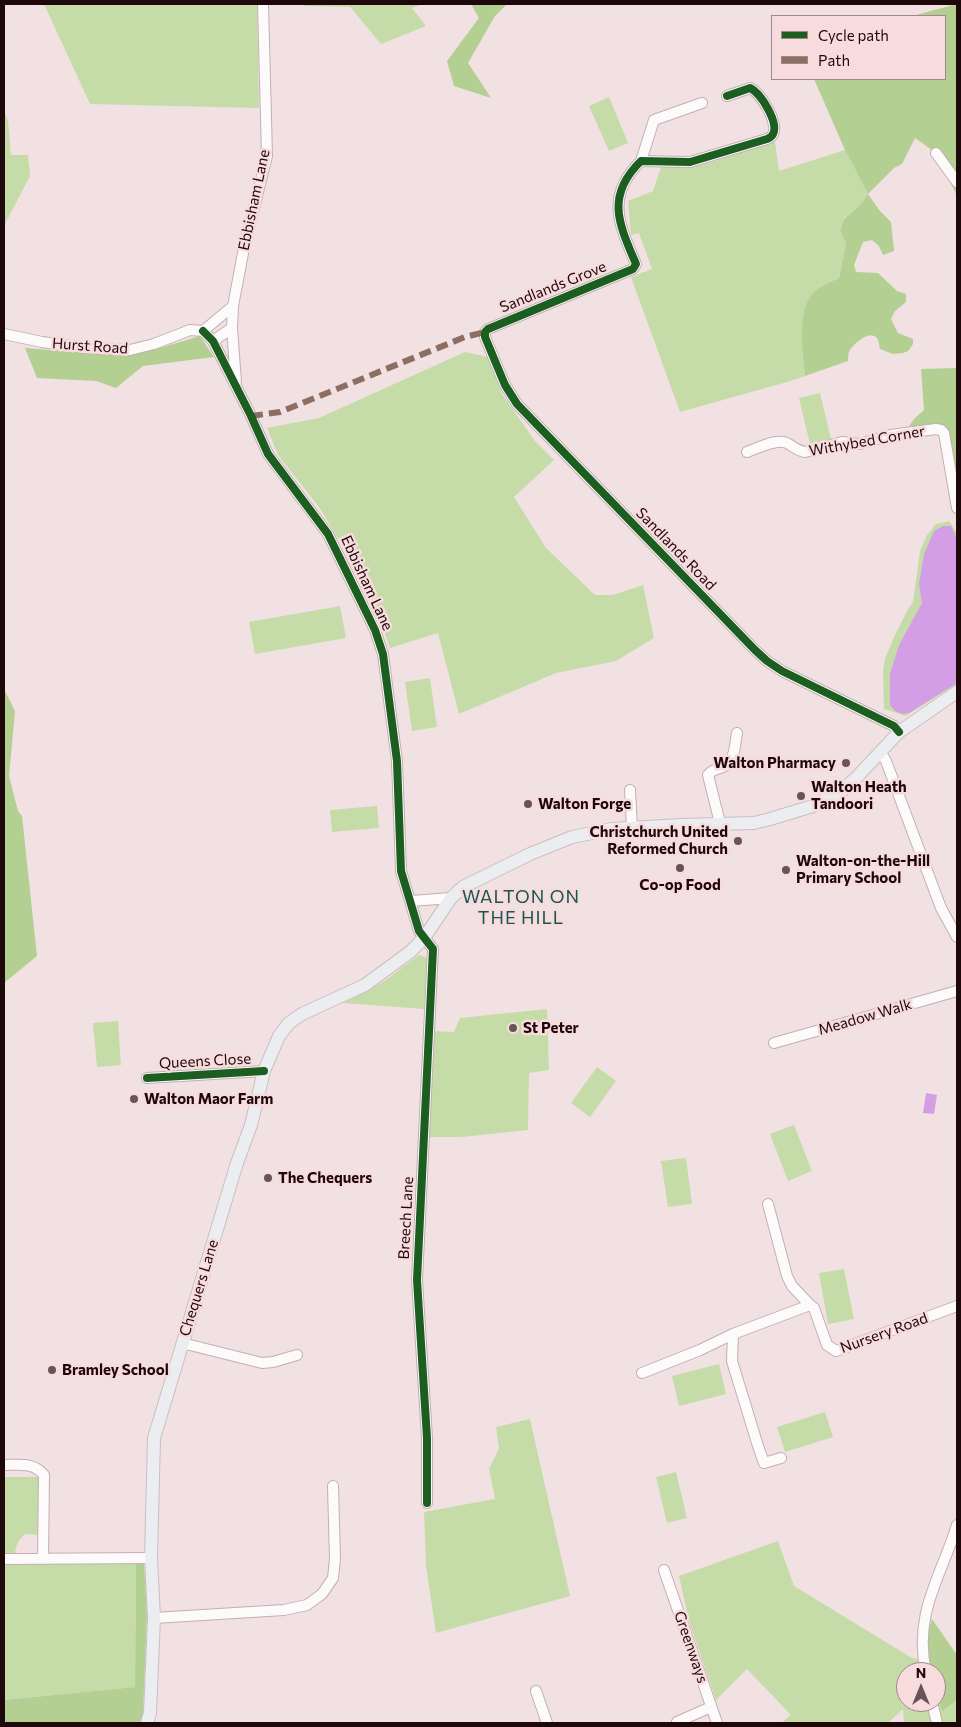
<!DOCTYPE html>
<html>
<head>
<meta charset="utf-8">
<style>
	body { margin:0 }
	#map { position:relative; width:961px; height:1727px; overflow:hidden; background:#f2e1e3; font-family:Commissioner,sans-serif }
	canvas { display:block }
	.frame { position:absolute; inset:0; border:5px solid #1e080a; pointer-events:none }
	.legend { position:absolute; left:771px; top:15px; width:175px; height:65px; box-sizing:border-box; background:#f8dbdd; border:1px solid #a18789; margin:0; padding:6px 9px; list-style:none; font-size:15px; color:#1e080a }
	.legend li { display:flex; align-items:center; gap:10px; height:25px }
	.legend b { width:25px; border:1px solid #a18789 }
	.north { position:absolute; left:896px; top:1662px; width:50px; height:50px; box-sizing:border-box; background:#f8dbdd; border:1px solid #a18789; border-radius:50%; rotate:0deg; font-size:14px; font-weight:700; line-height:20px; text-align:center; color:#1e080a }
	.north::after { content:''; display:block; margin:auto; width:18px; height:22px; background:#685456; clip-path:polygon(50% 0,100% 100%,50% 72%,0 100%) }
</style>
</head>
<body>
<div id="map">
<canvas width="961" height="1727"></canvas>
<div class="frame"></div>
<ul class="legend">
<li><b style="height:6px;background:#1b5e20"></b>Cycle path</li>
<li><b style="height:6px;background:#8d6e63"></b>Path</li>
</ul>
<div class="north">N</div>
</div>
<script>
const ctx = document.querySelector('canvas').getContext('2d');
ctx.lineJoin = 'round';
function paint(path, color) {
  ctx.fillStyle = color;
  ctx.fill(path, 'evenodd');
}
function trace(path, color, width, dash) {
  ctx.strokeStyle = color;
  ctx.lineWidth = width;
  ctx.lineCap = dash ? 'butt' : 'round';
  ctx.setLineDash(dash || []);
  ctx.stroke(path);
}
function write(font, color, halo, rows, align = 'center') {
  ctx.font = font + ' Commissioner,sans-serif';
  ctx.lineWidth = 5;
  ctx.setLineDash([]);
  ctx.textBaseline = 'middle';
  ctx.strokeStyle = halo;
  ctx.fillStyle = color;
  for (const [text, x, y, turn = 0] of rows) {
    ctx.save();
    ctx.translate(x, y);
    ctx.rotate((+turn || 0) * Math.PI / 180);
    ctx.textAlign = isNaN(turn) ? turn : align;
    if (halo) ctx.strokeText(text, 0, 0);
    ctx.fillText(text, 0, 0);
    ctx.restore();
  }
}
paint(new Path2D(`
	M44,4h213l2,104 -169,-4z
	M304,4h119l-11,4 14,18 -45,18 -31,-37 -46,-1z
	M609,97l19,46 -19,8 -20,-45z
	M4,111l4,9 3,35h17l2,21 -26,50z
	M775,142l4,29 66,-21 23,44 -7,10 -17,14 -4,12 6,14 -7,34c-8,4 -22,9 -27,16 -13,17 -9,61 -7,82l-18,6 -107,30 -49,-135 21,-8 -13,-36 -8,2 -3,-34 25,-10 8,-24 30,-1 18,-3z
	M465,352l23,5 14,37 33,47 19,19 -40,37 32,51 49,47h18l30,-10 11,53 -38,23 -60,12 -97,41 -21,-81 -48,15 -12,-34 -22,-38 -15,-33 -22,-36 -41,-52 -11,-27 52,-10z
	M820,393l11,46 -21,5 -11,-46z
	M949,521l8,12v151l-51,32 -22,-7 -1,-38 2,-12 9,-22 13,-26 6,-9 7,-51 7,-16 9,-11z
	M340,606l6,32 -91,16 -6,-32z
	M430,678l7,49 -25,4 -7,-49z
	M377,806l2,22 -47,4 -2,-22z
	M419,955l8,3 -3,51 -81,-6 40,-21z
	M547,1009l2,61 -20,3 -1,57 -66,7h-35l5,-106 22,1 6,-14z
	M118,1021l3,44 -24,2 -4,-44z
	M597,1067l19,14 -26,36 -19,-14z
	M794,1125l18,46 -24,10 -18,-47z
	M686,1158l6,46 -24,3 -7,-46z
	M844,1269l10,50 -26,5 -9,-51z
	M719,1364l7,30 -47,12 -7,-30z
	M825,1412l8,25 -48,15 -8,-25z
	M530,1419l40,177 -134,37 -10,-67 -2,-54 71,-13 -6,-30 10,-21 -3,-21z
	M676,1472l11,46 -20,5 -11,-46z
	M4,1477h35l1,58 -15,-1c-7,6 -9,11 -10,20h-11z
	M778,1541l16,45 118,72 45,8v57h-53l-1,-14 -15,14h-101l-4,-2 8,-6 -44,-46 -31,31 -27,-79 -10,-45zM906,1672h30v30h-30z
	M4,1562h132l-1,125 -131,13z`), '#c5dca9');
paint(new Path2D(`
	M471,4h36l-12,12 -27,47 23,35 -37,-12 -7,-25 32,-43z
	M957,4v192l-21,-43 -21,-15 -13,26 -8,4 -26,26 12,17 11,11 3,29 -11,4 -4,-9 -7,-6 -9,2 -9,23 2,7 22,1 19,18 9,3v8l-11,9 -4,8 7,14 15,6v5l-5,7 -5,2 -10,1 -13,-5c-1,-3 -1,-9 -3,-11 -8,-9 -23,6 -27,12 -2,3 -2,7 -2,11l-43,15c-2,-23 -8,-63 7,-82 5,-7 19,-12 27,-16l7,-34 -6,-14 4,-11 17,-15 7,-10 -23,-44 -31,-71h131v-63h-33z
	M200,336l14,21 -71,9 -27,22 -20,-7 -59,-3 -12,-30 92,7 43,-7z
	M957,368v122l-9,-53 -8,-13 -32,4 6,-9 10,-9 -3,-41z
	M4,689l11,22 -6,65 9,35 4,5 15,140 -33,27z
	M136,1562l8,1 3,53 -4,97 -3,10h-136v-23l131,-13z
	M932,1619l25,36v45l-15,11 -6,-20v-19h-5c-4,-20 -5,-34 1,-53z`), '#b3cf92');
paint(new Path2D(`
	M943,526h8l6,13v144l-48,30 -6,1 -8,-3 -5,-6v-31l9,-29 23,-42 -3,-19 5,-30 10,-23z
	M926,1093l11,2 -3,19 -11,-1z`), '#d49ee6');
const minor = new Path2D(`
	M727,96l23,-8c11,5 29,35 23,46 -1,3 -4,4 -6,5l-77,23 -49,-1c-36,35 -22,63 -5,103l-3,5 -145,60 -3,3v5l20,48 12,19 238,246 12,11 15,10 112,55 5,6
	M936,153l21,29
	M641,161l13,-41 48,-17
	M203,331l10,10 38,75 17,38 60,80 47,96 8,24 14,107 4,110 18,60 14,18 -16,331 10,158v65
	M203,331l30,-25
	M4,334l38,8 44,6 44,2 24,-6 36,-14 13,1
	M213,341l19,-13
	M236,382l-4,-54 1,-22 11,-58 23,-92 -4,-152
	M747,452c11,-4 30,-14 40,-9 7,4 11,8 18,9l37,-10 18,2 31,-9 45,-6 5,1 3,3 13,75
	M880,752l6,9 55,147 16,29
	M630,790l2,38
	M720,823l-12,-48c5,-7 10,-5 17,-9 10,-4 10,-23 12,-33
	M411,901l40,-3
	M774,1043l183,-52
	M147,1078l117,-7
	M768,1204l19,72 5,10 18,19
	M733,1334l-1,27 26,85 6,17 17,-5
	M182,1343l80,20 11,-1 24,-7
	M642,1373l58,-23 33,-16 77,-29 4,3 13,37 9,6 121,-45
	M4,1465c15,0 29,-3 40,10l-1,84
	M4,1559l147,-1
	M664,1570l53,153
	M154,1618l130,-8 23,-5 15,-11 11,-16 2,-19 -2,-73
	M926,1672c-13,-58 15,-95 31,-147
	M536,1691l11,32
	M932,1702l5,21
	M677,1722l34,-15`);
const major = new Path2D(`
	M147,1723l3,-10 4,-95 -3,-60 3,-120 83,-275 14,-38 13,-54 15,-35 10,-13 13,-9 63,-29 45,-33 14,-14 27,-40 12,-11 67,-33 42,-17 40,-8 69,-4 73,-2 16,-4 43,-13 30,-16 13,-12 43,-46 58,-40`);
trace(minor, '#c3afb2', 12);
trace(major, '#c9bfbf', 14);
trace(minor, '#fdfafb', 10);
trace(major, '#ebedf1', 12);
trace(new Path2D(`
	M251,416l29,-4 185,-75 20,-5`), '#8d6e63', 6, [12, 6]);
trace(new Path2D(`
	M727,96l23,-8c11,5 29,35 23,46 -1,3 -4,4 -6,5l-77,23 -49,-1c-36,35 -22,63 -5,103l-3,5 -145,60 -3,3v5l20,48 12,19 238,246 12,11 15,10 112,55 5,6
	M203,331l10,10 38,75 17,38 60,80 47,96 8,24 14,107 4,110 18,60 14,18 -16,331 10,158v65
	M147,1078l117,-7`), '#1b5e20', 8);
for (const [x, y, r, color] of [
	[846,763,5,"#685456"],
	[801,796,5,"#685456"],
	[528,804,5,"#685456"],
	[738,841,5,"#685456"],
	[680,868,5,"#685456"],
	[786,870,5,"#685456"],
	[513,1028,5,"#685456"],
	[134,1099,5,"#685456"],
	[268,1178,5,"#685456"],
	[52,1370,5,"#685456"]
]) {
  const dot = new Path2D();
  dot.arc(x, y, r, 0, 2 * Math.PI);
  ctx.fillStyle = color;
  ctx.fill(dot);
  trace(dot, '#f8dbdd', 2);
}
write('15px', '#1e080a', '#f8dbdd', [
	["Ebbisham Lane",254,200,-78],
	["Sandlands Grove",553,287,-22],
	["Hurst Road",90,346,4],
	["Withybed Corner",867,441,-10],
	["Sandlands Road",676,549,46],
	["Ebbisham Lane",367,583,65],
	["Meadow Walk",865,1017,-16],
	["Queens Close",205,1061,-3],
	["Breech Lane",406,1218,-87],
	["Chequers Lane",199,1288,-73],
	["Nursery Road",884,1333,-20],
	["Greenways",691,1647,71]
]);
write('bold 15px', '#1e080a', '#f8dbdd', [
	["Walton Pharmacy",836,763,"right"],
	["Walton Heath",811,787],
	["Tandoori",811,804],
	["Walton Forge",538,804],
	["Christchurch United",728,832,"right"],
	["Reformed Church",728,849,"right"],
	["Walton-on-the-Hill",796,861],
	["Primary School",796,878],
	["Co-op Food",680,885,"center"],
	["St Peter",523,1028],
	["Walton Maor Farm",144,1099],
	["The Chequers",278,1178],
	["Bramley School",62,1370]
], 'left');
ctx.letterSpacing = '1px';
write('18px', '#185554', '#f8dbdd', [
	["WALTON ON",521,897],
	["THE HILL",521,918]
]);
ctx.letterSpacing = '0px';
</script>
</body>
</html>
